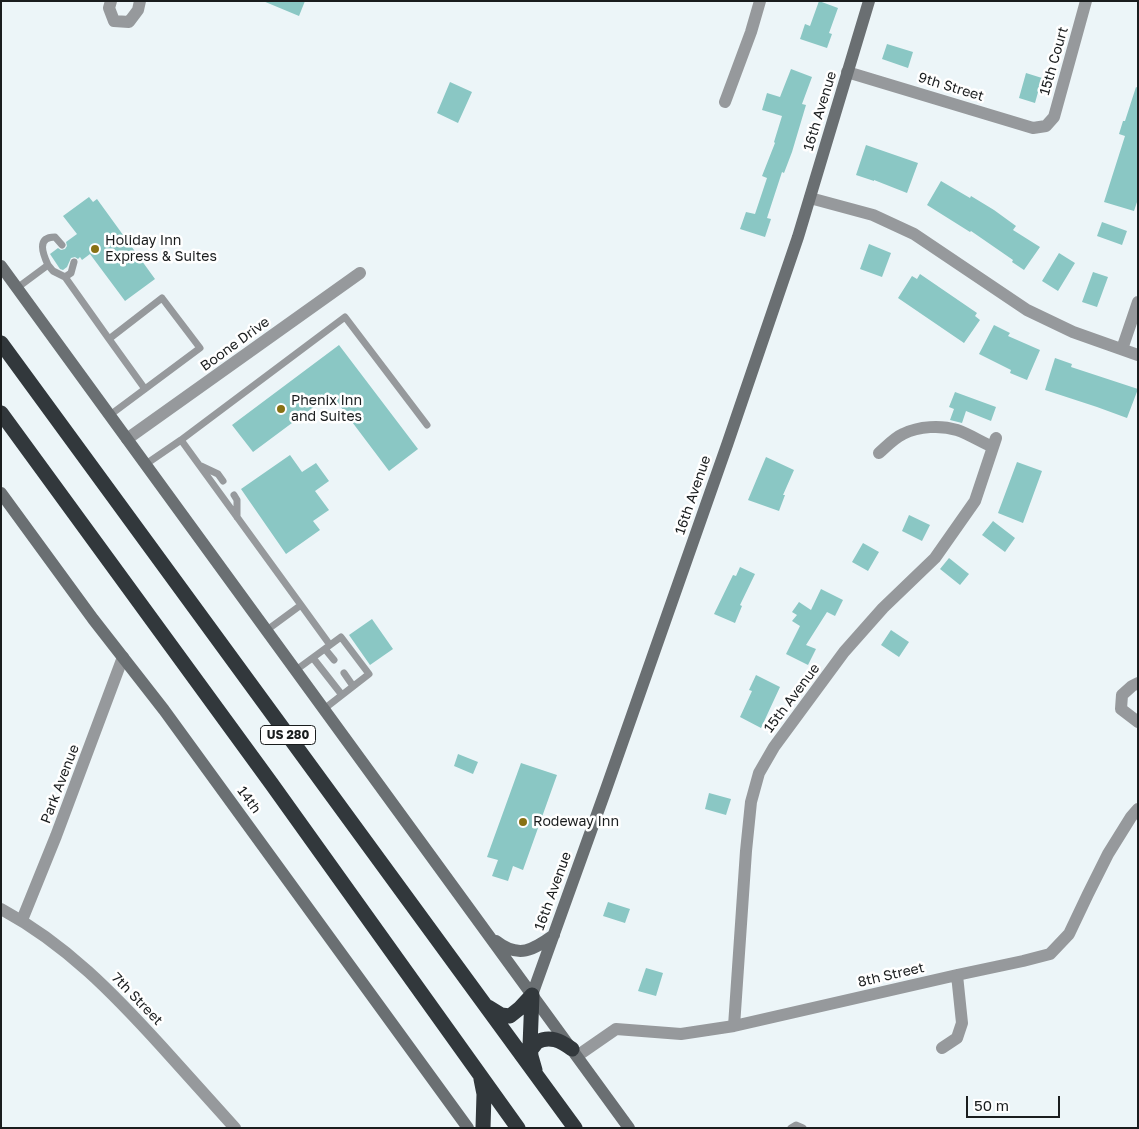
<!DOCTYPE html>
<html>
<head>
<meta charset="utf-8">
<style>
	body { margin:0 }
	#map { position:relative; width:1139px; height:1129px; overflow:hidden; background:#ecf5f8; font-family:"Golos Text",sans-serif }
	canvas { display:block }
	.frame { position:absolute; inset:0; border:2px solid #1a1d1e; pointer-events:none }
	.scale { position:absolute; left:966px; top:1096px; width:94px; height:22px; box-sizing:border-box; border:2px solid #1a1d1e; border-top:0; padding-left:6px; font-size:15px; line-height:18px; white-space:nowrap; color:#1a1d1e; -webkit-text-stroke:4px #fff; paint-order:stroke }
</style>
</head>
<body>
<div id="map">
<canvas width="1139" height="1129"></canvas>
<div class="frame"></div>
<div class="scale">50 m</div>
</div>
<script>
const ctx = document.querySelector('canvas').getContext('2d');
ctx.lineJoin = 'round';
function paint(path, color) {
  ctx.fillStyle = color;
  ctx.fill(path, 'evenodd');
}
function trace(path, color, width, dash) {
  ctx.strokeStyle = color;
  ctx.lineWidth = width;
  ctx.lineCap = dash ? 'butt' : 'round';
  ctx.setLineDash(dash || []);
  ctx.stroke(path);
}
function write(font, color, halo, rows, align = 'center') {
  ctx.font = font + ' "Golos Text",sans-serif';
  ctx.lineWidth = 5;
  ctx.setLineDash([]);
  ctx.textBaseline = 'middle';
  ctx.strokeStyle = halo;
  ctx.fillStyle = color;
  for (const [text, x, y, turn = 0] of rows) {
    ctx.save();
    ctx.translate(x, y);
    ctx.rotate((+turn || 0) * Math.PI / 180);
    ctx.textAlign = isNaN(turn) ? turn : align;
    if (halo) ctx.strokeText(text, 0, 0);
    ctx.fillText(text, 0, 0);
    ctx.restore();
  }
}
paint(new Path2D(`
	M263,1h42l-6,15z
	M819,1l19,7 -9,25 3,1 -5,14 -27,-9 5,-15 5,2z
	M887,44l26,8 -5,16 -26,-9z
	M791,69l21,8 -10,27 4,1 -14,47 -8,21 -2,-1 -15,46 4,1 -6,18 -25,-8 6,-17 9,2 12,-36 -5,-2 13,-33 -1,-1 8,-26 -20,-6 5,-17 13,4z
	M1026,73l16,5 -7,25 -16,-5z
	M450,82l22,10 -14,31 -21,-10z
	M1136,87l2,1v111l-4,12 -30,-9 21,-66 -6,-2 4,-13h2z
	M866,145l52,18 -11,30 -33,-13v1l-18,-6z
	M941,181l29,17 1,-2 23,14 22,16 -3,4 27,17 -16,23 -12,-8 1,-2 -42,-29 -1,1 -43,-27z
	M89,197l4,5 4,-3 58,80 -30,22 -35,-47 -8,6 -2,-3 -2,2 -3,-2 -4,1 -4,9 -4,3 -3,-1 -10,-15 8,-6 3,2 4,-1 2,-3 -1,-4 11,-8 -14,-18z
	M1102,222l25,9 -5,14 -25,-9z
	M869,244l22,9 -9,24 -22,-8z
	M1059,253l16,10 -17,28 -16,-10z
	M1093,272l15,5 -11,30 -15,-5z
	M920,274l57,39 -2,3 5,4 -16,23 -66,-45 14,-22 5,3z
	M994,325l16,8 -2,3 32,14 -13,30 -17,-7 1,-3 -32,-16z
	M339,345l79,104 -29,22 -58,-77 -78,58 -21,-27z
	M1055,358l17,6 -1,3 67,22 -11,29 -30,-11 -52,-17z
	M955,392l41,15 -5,14 -25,-10 -4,12 -12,-3 4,-11 -5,-2z
	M290,455l12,17 14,-9 13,18 -14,10 14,19 -16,11 7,9 -34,24 -45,-65z
	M766,457l28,13 -11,25h2l-6,16 -31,-11z
	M1017,462l25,9 -19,52 -25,-10z
	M909,515l21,10 -8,16 -20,-10z
	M993,521l22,17 -10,14 -23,-17z
	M863,543l16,9 -11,19 -16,-9z
	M949,558l20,16 -9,11 -20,-16z
	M740,567l15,7 -15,31 2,1 -7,17 -21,-9 19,-39 3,1z
	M821,589l22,11 -8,16 -8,-4 -21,33 10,4 -8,16 -22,-11 14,-28 -8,-5 5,-6 -5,-3 7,-10 12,8z
	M372,619l21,30 -23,16 -21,-30z
	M891,630l18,12 -10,15 -18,-12z
	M756,675l24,12 -19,41 -21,-11 12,-26 -3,-1z
	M458,754l20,8 -5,12 -19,-8z
	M521,763l36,12 -34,95 -10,-4 -5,15 -16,-5 6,-16 -11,-3z
	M709,793l22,6 -5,16 -21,-6z
	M608,902l22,7 -5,14 -22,-7z
	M646,968l17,5 -7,23 -18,-5z`), '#8ac7c4');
trace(new Path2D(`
	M48,265c-5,-11 -12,-28 7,-28l7,8
	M65,277l6,-4 3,-11
	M17,288l31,-23 5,6 12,6 44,62 53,-41 38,50 -90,67
	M109,339l36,50
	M146,464l35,-24
	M201,466l17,8 5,7
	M234,495l3,5v17
	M301,605l29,40
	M267,630l34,-25 -120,-165 164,-123 82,108
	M325,649l9,11
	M313,658l29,37
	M296,670l45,-33 28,37 -45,35
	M344,673l9,13
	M791,1128l5,-3 7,3`), '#96999c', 7);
trace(new Path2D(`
	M111,1l-2,7 5,13 15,1 9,-12 2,-9
	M847,72l186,56 13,-2 8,-9 32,-116
	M725,102l26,-70 9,-31
	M810,198l63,17 41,19 113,76 46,22 65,23
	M1122,349l16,-47
	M127,439l233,-166
	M879,453c7,-6 15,-15 24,-19 16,-8 38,-9 54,-4 12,4 24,12 36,17
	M1138,683l-6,3 -10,9 -1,14 17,13
	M1,909c65,35 113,85 162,139 24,27 48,53 72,80
	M22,920l34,-84 67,-179
	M734,1026l12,-175 5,-49 8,-29 15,-26 70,-95 39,-44 52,-50 40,-57 21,-63
	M942,1048l15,-10 5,-15 -5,-48
	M577,1056l39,-27 65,5 53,-8 223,-51 66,-14 27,-7 19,-20 19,-40 20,-40 23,-37 7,-8`), '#96999c', 12);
trace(new Path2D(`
	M1,266l628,862
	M1,493l92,126 71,91 304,418
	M496,941c23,18 37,9 58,-6
	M532,995l73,-203 122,-347 71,-208 71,-236`), '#6a6f72', 12);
trace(new Path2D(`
	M1,343l574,785
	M1,413l270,370 247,345
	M532,995l-2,51 1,10 4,14
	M488,1007l13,8 9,1 10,-8 12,-13
	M530,1051l7,-9c13,-7 24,-1 35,7
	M481,1079l3,15 -1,34`), '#32383c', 15);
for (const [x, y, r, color] of [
	[95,249,5,"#887214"],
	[281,409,5,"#887214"],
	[523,822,5,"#887214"]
]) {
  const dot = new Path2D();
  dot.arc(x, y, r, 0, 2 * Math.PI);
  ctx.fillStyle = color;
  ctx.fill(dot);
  trace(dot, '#fff', 2);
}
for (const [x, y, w] of [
	[288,735,55]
]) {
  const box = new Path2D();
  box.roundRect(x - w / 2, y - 9.5, w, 19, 4);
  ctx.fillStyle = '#fff';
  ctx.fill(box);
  trace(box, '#1a1d1e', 1);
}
write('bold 12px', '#1a1d1e', null, [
	["US 280",288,735]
]);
write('14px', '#1a1d1e', '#fff', [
	["15th Court",1054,61,-74],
	["9th Street",951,87,17],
	["16th Avenue",820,111,-73],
	["Boone Drive",235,344,-36],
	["16th Avenue",693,495,-71],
	["15th Avenue",792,698,-53],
	["Park Avenue",60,784,-69],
	["14th",249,800,54],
	["16th Avenue",553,891,-70],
	["8th Street",891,975,-13],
	["7th Street",137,999,46]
]);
write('14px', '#1a1d1e', '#fff', [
	["Holiday Inn",105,241],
	["Express & Suites",105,257],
	["Phenix Inn",291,401],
	["and Suites",291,417],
	["Rodeway Inn",533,822]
], 'left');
</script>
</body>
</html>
